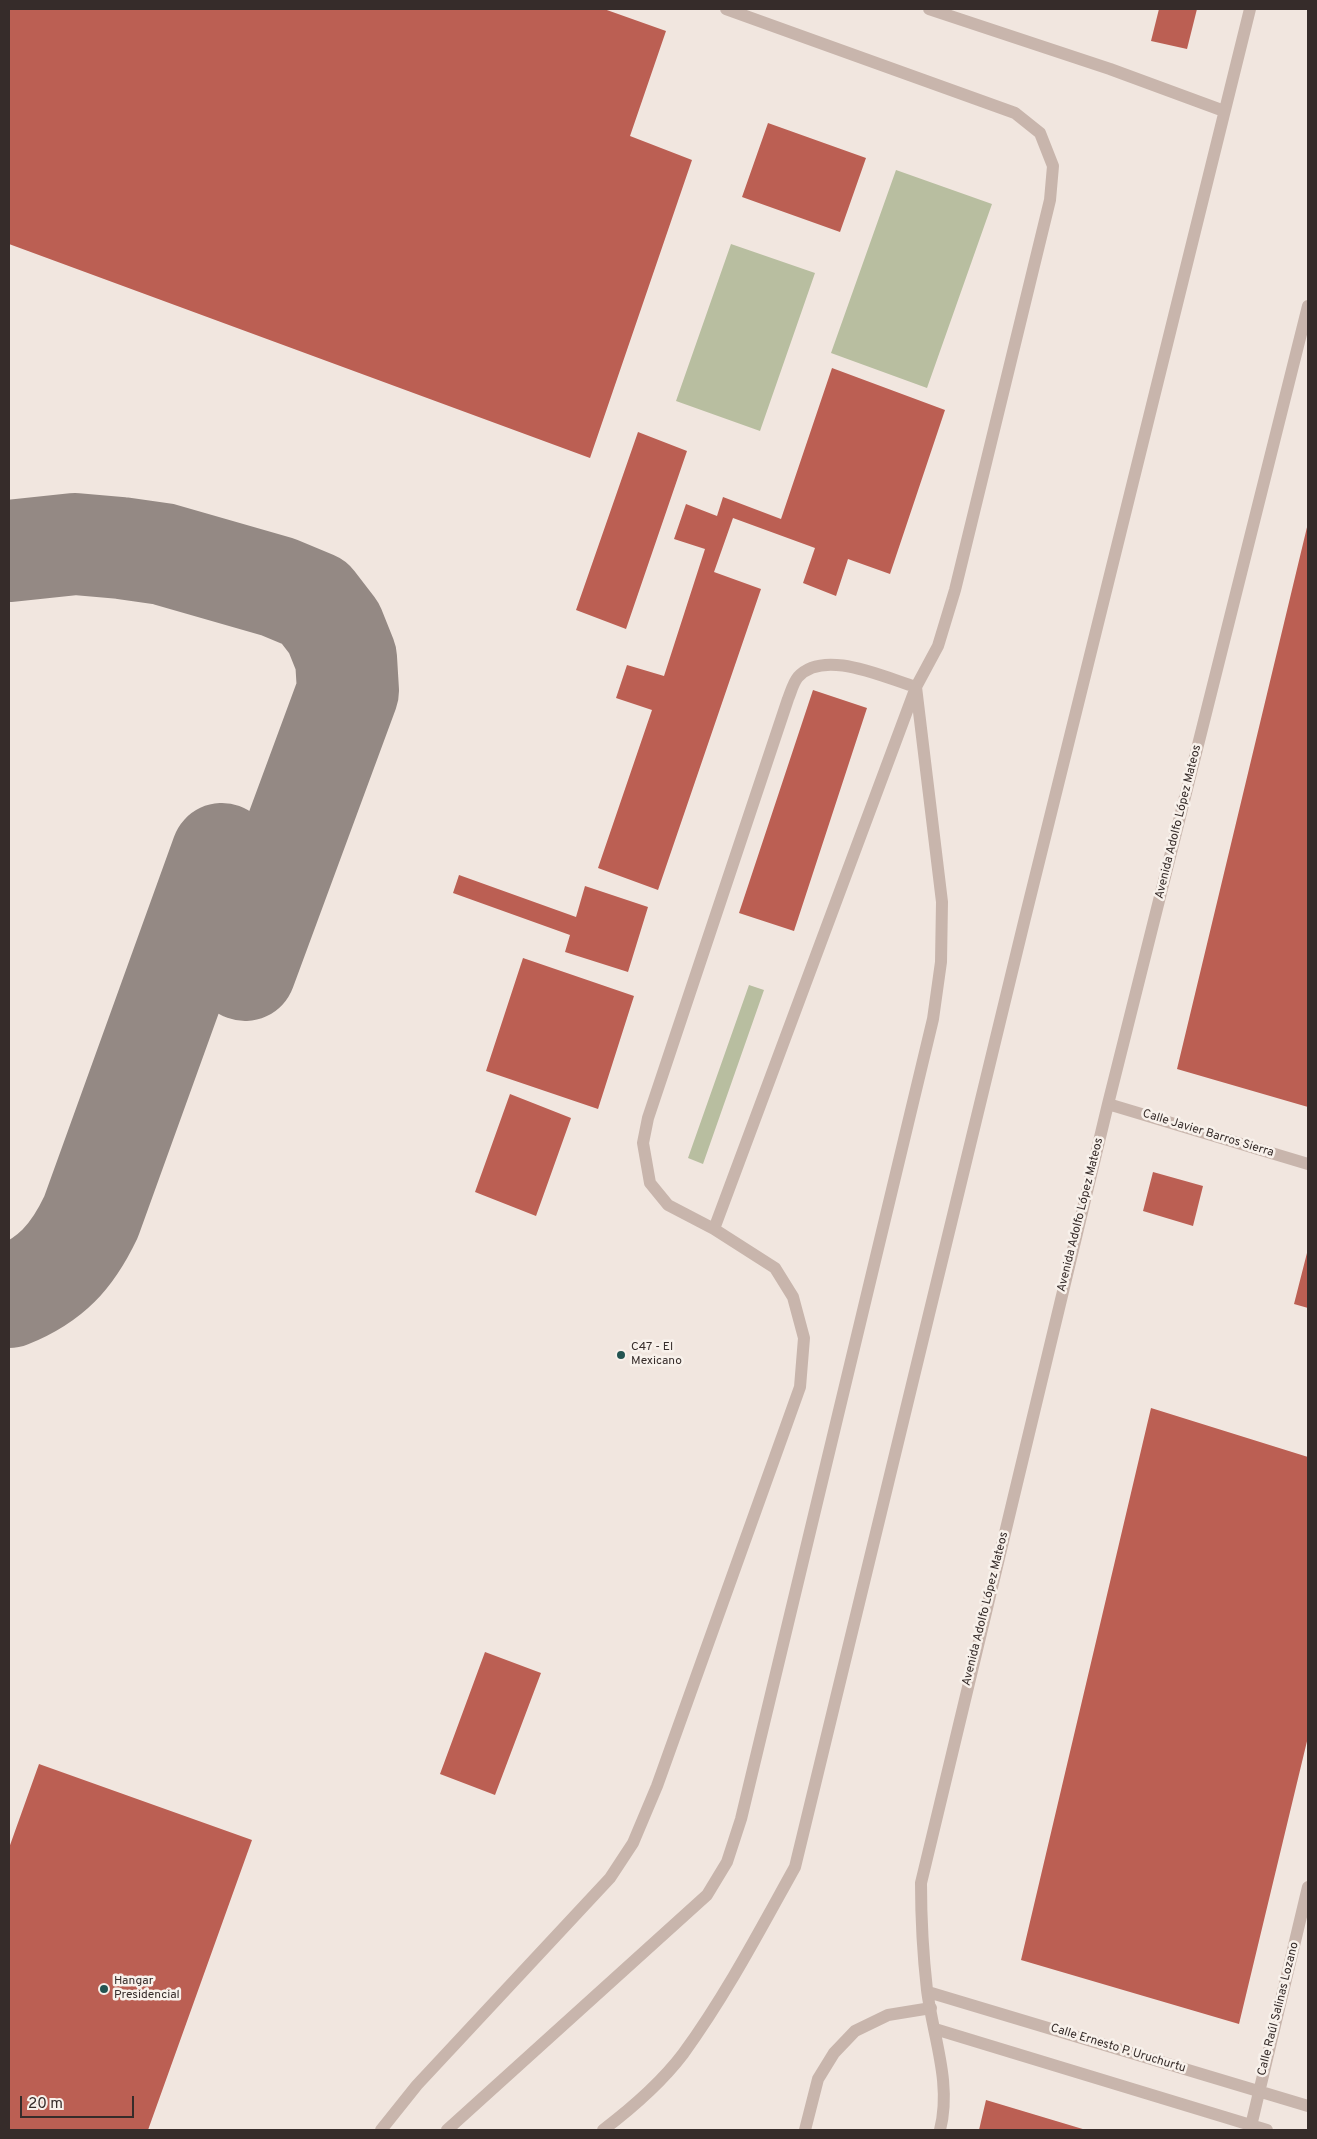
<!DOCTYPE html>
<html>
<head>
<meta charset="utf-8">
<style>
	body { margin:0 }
	#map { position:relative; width:1317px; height:2139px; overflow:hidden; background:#f1e6df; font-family:Overpass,sans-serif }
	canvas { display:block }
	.frame { position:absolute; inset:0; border:10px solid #362c2a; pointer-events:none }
	.scale { position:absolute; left:20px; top:2096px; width:114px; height:22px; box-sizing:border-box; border:2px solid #362c2a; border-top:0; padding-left:6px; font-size:15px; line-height:18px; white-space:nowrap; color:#362c2a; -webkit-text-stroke:4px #f8f1eb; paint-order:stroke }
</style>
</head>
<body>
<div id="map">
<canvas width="1317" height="2139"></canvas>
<div class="frame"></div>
<div class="scale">20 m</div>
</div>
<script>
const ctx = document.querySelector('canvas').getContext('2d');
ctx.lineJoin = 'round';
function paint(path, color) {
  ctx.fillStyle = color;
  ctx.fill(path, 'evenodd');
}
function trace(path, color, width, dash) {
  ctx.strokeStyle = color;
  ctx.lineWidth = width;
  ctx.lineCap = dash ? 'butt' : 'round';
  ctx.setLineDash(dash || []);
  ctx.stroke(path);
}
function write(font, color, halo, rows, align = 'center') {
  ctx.font = font + ' Overpass,sans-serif';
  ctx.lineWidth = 5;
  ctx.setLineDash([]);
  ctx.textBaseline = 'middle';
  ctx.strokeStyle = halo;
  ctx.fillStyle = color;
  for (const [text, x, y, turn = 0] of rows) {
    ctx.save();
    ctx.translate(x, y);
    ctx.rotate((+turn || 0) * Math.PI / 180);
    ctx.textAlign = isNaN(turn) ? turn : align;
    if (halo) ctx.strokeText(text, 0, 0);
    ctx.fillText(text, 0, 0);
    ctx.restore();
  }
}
paint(new Path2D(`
	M896,170l96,34 -65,184 -96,-35z
	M731,244l84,29 -55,158 -84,-30z
	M749,985l15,5 -61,174 -15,-6z`), '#b8bea0');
trace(new Path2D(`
	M9,551l66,-7 46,4 42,6 115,33 36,15 20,26 12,30 2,33 -103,279
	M9,1297c42,-17 63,-40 82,-80l131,-363`), '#948984', 102);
paint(new Path2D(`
	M9,9h595l62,22 -36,105 62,24 -102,298 -581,-214z
	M1159,9h38l-10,40 -36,-8z
	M768,123l98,35 -26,74 -98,-35z
	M832,368l113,42 -55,164 -42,-15 -12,37 -33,-13 12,-35 -82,-30 -19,54 47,17 -103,301 -60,-22 54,-158 -36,-12 11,-33 37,11 41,-127 -31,-10 12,-35 31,12 6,-19 58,22z
	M638,432l49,19 -61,178 -50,-19z
	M1308,523v584l-131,-38z
	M813,690l54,18 -73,223 -55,-18z
	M459,875l117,42 9,-31 63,21 -20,65 -63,-20 5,-17 -117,-42z
	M523,958l111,38 -36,113 -112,-38z
	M510,1094l61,24 -35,98 -61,-24z
	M1153,1172l50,14 -10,40 -50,-15z
	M1308,1249v59l-14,-4z
	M1151,1408l157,49v280l-69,287 -218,-64z
	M485,1652l56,21 -46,122 -55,-21z
	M39,1764l213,76 -104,290h-139v-282z
	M986,2100l100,30h-107z`), '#bb5f53');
trace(new Path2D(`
	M929,9l181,60 114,42
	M714,1229l202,-542 22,-41 17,-56 95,-390 3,-34 -13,-33 -25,-20 -289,-104
	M381,2130l36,-45 193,-207 23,-35 24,-57 143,-399 4,-49 -11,-41 -18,-29 -61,-39 -46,-24 -18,-22 -7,-40 5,-25 140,-419c3,-7 5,-16 10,-22 26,-29 87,1 118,10
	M447,2130l260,-235 20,-33 14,-43 192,-800 8,-57 1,-60 -26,-215
	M603,2130c29,-22 58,-47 80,-76 43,-59 77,-124 112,-187l230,-949 225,-909
	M805,2130l13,-51 16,-26 21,-22 33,-16 43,-7`), '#c8b5ac', 12);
trace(new Path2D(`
	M1108,1104l200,60
	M928,1992l380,114
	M935,2029l332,101
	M940,2130c12,-47 -7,-93 -13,-140 -4,-35 -6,-71 -6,-107l187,-779 200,-798
	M1250,2130l58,-243`), '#c8b5ac', 12);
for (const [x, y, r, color] of [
	[621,1355,5,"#235451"],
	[104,1989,5,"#235451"]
]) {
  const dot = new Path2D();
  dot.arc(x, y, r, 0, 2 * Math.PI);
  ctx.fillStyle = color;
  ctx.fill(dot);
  trace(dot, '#f8f1eb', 2);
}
write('12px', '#362c2a', '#f8f1eb', [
	["Avenida Adolfo López Mateos",1179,822,-76],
	["Calle Javier Barros Sierra",1208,1134,17],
	["Avenida Adolfo López Mateos",1081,1215,-76],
	["Avenida Adolfo López Mateos",986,1609,-76],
	["Calle Raúl Salinas Lozano",1279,2009,-76],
	["Calle Ernesto P. Uruchurtu",1118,2049,17]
]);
write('12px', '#362c2a', '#f8f1eb', [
	["C47 - El",631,1348],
	["Mexicano",631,1362],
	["Hangar",114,1982],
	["Presidencial",114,1996]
], 'left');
</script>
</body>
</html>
